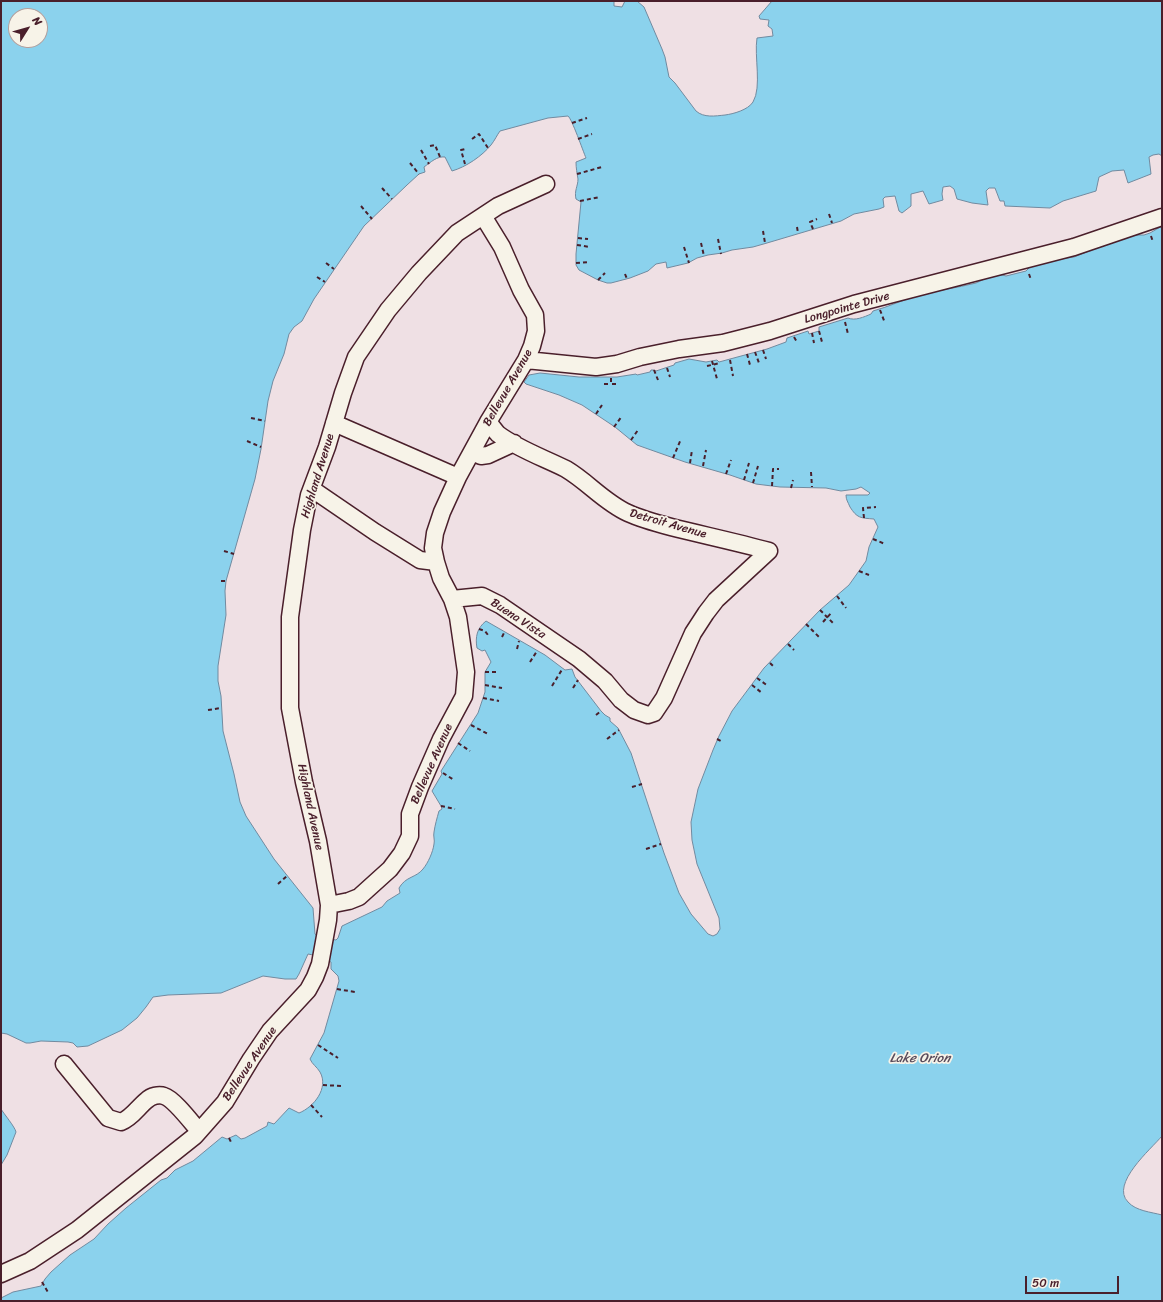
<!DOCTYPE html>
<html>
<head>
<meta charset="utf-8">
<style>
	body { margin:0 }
	#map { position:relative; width:1163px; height:1302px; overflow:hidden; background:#efe0e4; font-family:Sriracha,sans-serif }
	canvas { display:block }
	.frame { position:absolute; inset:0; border:2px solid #4a1f2b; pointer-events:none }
	.north { position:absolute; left:8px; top:8px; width:40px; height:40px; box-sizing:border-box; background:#f7f3e8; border:1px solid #b29e9c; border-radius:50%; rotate:53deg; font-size:11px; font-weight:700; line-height:16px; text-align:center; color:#4a1f2b }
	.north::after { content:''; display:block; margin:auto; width:14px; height:18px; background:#4a1f2b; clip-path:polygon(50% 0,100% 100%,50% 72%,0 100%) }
	.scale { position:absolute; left:1025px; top:1276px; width:94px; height:18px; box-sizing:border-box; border:2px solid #4a1f2b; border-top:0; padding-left:5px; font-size:12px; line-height:14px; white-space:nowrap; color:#4a1f2b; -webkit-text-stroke:3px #f7f3e8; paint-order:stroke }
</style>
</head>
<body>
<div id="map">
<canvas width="1163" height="1302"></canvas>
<div class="frame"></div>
<div class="north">N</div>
<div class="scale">50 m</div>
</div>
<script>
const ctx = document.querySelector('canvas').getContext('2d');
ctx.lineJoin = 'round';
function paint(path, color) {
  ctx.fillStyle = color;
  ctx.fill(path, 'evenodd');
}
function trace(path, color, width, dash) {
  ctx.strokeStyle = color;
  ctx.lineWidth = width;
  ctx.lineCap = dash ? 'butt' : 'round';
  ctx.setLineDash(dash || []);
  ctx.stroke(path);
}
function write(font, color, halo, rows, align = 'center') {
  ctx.font = font + ' Sriracha,sans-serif';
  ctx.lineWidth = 3.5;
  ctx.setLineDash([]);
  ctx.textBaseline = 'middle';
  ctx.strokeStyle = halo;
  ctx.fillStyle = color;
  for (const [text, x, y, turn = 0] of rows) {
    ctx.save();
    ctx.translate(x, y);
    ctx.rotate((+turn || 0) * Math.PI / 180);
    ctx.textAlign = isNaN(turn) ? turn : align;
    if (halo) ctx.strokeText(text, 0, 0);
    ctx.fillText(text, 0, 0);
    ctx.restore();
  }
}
const water = new Path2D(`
	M1,1h613v5l8,1 3,-6h12l7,6 18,42 3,8 4,20 6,6 21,28c8,7 19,5 29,4 8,-1 23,-5 28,-13 9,-15 1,-46 4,-64l16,-2 -1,-7 -4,-3 1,-6 -9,-1 -1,-3 13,-15h390v155l-3,-2 -6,1 -4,2 2,17 -23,9 -4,-13 -12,1 -13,6 -3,14 -33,10 -13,7 -45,-2 -1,-5h-4l-5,-13h-6l-3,3 2,14 -16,-2 -15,-4 -3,-10 -4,-3 -7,1 -1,7 1,6 -14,4 -6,-13 -12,3v12l-9,7 -3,-2 -4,-15 -10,1 -2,2 1,8 -5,2 -25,5 -13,7 -74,22 -14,4 -21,3 -10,3 -14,2 -11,3 -9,5 -21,5 -1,-6 -10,2 -8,7 -18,7 -19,5h-4l-9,-3 -19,-10 -3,-5v-11l5,-52 -5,-3c-2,-8 2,-13 2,-20 -1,-6 -2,-11 -2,-17l10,-4c-3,-7 -14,-39 -18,-42l-20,2 -48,13c-3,4 -5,9 -9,14 -9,11 -25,22 -39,26l-7,-14c-8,-1 -14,5 -21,10l1,5 -6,2 -12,11 -43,41 -50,73 -12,22 -8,6 -5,7 -5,20 -11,27 -5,20 -7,48 -6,30 -29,102 -1,10 1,24 -8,51v15l3,15 2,35 11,43 6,28 6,14 28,43 39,49 2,26 4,3 17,3 2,-2 4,-12 40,-19 5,-6 13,-8 -1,-5c7,-12 17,-10 24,-19 5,-6 10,-17 11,-25 1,-4 -1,-8 0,-12 1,-7 3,-14 5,-21l3,-2 -1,-3 -9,-15 10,-17 -1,-3 37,-58 7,-21v-20l6,-10 -6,-12 -3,1 -5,-3c-2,-11 0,-20 9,-27l59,34 20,15 7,-1 3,8 26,34 4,4 5,3v3l8,7 13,25 33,100 15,40 12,21 17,20 5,2 4,-2 3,-5 -1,-11 -22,-54 -5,-24 -1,-18 7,-33 15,-39 6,-14 13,-25 32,-43 56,-58 29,-25 17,-24 3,-14 9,-20 -4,-8c-14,-1 -17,-1 -24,-12 -2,-5 -4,-7 -4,-12h22l2,-2 -9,-6 -5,2 -15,2 -15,-3 -46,-1 -24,-3 -26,-9 -45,-13 -48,-17 -22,-18 -33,-22 -23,-10 -33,-11 -2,-2 5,-7 11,-2 39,4h38l19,-3 1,1 13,-3 1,-2h3l2,1 18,-6 1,-2 14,-4 17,3 11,-2 2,2 48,-13 19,-7 1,-4 21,-7 1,3 10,-3v-4l29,-9c7,3 16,-1 23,-4l2,-3c15,-4 29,-11 44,-15 20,-6 40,-8 59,-13 9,-4 20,-11 30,-7l20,-5 4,-4 5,-2 25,-6 14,-2 55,-22h15l6,-2 12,-7v910c-11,13 -52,48 -34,66 8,9 23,10 34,13v86h-1161v-3l12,-6 28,-6 4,-7 6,-7 19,-17 24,-16 14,-15 18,-16 35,-28 6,-2 8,-8 18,-9 29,-24 5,2 9,-4 5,4 4,-1 22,-12 1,-4 6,2 15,-16 10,5c15,-6 30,-25 21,-41 -3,-5 -8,-8 -10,-13l14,-26 15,-52 -1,-5 -7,-7v-7l-13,-6 -10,-2 -9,20 -3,5h-11l-22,-3 -42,17 -53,2 -15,2 -7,10 -9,11 -15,12 -34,16 -11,1 -4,-4 -5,-1 -27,-1 -11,2h-4l-19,-9 -6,-1zM16,16h24v24h-24z
	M1,1109c3,5 14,18 15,23l-9,23 -6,10z`);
paint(water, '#8bd2ed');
trace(water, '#718a9f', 1);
const minor = new Path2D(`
	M526,360l70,7 21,-3 23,-7 39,-8 44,-6 47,-12 84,-27 220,-57 88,-30
	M488,422c4,4 7,9 10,12 20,15 46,24 68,35 22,13 38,33 62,44 13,6 28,10 43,14 32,8 65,15 98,24
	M334,423l124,54
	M472,452l9,4 7,-1 26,-12
	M312,489l63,43 45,28 16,2 5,16 11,21 30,-3 18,9 79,54 26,22 16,19 13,10 14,5 6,-2 10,-15 29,-65 13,-20 10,-13 53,-49
	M436,562l-3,-14 2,-15 7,-21 16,-35 30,-55 38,-62 6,-14 4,-15 -1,-16 -14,-25 -19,-43 -19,-31
	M329,905l20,-4 10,-4 31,-28 12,-16 8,-17v-22l10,-27 21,-48 23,-43 2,-24 -8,-55 -6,-18
	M64,1064l44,54 13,4c11,-4 17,-15 26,-22 4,-4 12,-6 17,-4 10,3 28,27 35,35
	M1,1274l29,-13 47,-31 118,-94 30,-34 26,-43 19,-28 38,-41 7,-13 5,-13 8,-44 1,-15 -11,-64 -14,-59 -14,-74v-91l12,-87 7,-35 18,-48 16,-54 13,-36 32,-47 31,-37 38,-40 41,-27 48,-22`);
trace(minor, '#4a1f2b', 19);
trace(new Path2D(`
	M572,123l15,-5
	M472,139l7,-5 9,14
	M578,139l14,-5
	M430,146l5,-1 5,12
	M421,150l8,14
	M410,163l9,11
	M465,164l-4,-14 4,-1
	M577,174l25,-7
	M382,188l10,11
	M580,201l20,-4
	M361,206l11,13
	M829,214l3,9
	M797,227l1,6
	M813,229l-3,-7 7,-3
	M763,231l2,12
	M1151,236l2,6
	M578,238l10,1
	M718,239l3,15
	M701,243l3,13
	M577,245l13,2
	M684,247l5,16
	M326,263l8,6
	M576,263l13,-1
	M625,274l2,5
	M1029,274l2,6
	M317,277l8,5
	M598,280l7,-7
	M880,310l5,13
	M845,322l3,12
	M819,331l3,11
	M812,333l2,10
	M794,337l3,5
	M763,350l3,9
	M755,352l4,11
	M747,354l3,11
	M730,360l3,16
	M712,361l5,18
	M707,366l13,-3
	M667,368l3,9
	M654,370l4,10
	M611,378v6h7
	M604,384h7
	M596,414l6,-9
	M251,418l14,3
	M614,427l8,-11
	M631,440l7,-10
	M247,441l14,6
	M673,458l8,-19
	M690,463l2,-13
	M703,466l3,-16
	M811,472l1,15
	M726,474l5,-14
	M744,480l5,-17
	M753,483l5,-17
	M772,486l1,-17h6
	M791,488l2,-8
	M864,518l-1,-10 13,-1
	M873,539l12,5
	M224,551l10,3
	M859,571l10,4
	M221,581h5
	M837,596l9,12
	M820,610l14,14
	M823,622l9,-10
	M806,624l13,13
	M479,629l6,2 3,4
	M502,637l3,-6
	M788,644l6,6
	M517,649l2,-8
	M530,662l7,-11
	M770,663l5,5
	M485,672h12
	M757,678l11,8
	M485,685l17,3
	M752,685l10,8
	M552,686l11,-18
	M573,688l5,-8
	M483,698l16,3
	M208,710l13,-2
	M596,715l5,-4
	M471,725l17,9
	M607,739l12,-9
	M717,739l6,3
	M458,743l12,8
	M443,773l11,7
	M632,787l10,-3
	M441,806l14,3
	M646,849l15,-5
	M278,884l10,-9
	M337,989l18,3
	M318,1045l20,13
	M323,1085l18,1
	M311,1105l11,12
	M229,1138l2,4
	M42,1282l7,12`), '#4a1f2b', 2, [4, 3]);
trace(minor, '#f7f3e8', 16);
write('12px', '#4a1f2b', '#f7f3e8', [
	["Longpointe Drive",847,308,-16],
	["Bellevue Avenue",508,388,-60],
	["Highland Avenue",318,476,-73],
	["Detroit Avenue",668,524,16],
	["Buena Vista",518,619,33],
	["Bellevue Avenue",432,764,-66],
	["Highland Avenue",310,807,78],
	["Bellevue Avenue",250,1064,-56]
]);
write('italic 13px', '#5a4c5c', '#f7f3e8', [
	["Lake Orion",920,1059]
]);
</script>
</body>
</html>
